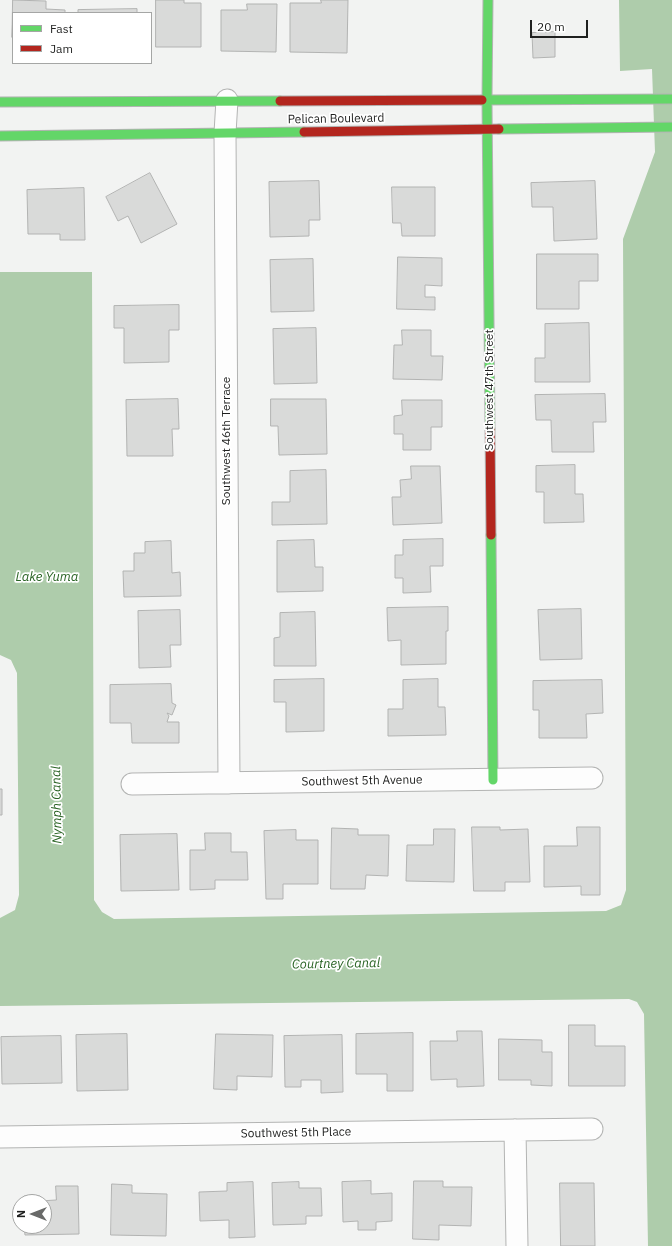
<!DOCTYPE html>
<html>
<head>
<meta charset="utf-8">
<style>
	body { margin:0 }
	#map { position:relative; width:672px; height:1246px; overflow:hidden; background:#f2f3f2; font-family:"IBM Plex Sans",sans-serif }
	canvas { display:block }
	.legend { position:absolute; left:12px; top:12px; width:140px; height:52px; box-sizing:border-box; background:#fff; border:1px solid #a5a6a5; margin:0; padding:5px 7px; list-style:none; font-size:12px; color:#1f201f }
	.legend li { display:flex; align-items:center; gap:8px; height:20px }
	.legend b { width:20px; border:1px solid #a5a6a5 }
	.north { position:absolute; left:12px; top:1194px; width:40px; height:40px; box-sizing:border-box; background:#fff; border:1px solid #a5a6a5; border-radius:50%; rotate:270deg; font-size:11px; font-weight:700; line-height:16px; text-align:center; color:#1f201f }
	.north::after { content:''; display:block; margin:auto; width:14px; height:18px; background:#696a69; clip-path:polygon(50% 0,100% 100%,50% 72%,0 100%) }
	.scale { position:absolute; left:530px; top:20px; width:58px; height:18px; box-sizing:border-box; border:2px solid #1f201f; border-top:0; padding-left:5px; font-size:12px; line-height:14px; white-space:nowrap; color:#1f201f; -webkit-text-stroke:3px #fff; paint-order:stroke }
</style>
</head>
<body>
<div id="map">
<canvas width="672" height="1246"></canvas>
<ul class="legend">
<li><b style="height:5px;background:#63d668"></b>Fast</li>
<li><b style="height:5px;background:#b3261e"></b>Jam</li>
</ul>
<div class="north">N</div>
<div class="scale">20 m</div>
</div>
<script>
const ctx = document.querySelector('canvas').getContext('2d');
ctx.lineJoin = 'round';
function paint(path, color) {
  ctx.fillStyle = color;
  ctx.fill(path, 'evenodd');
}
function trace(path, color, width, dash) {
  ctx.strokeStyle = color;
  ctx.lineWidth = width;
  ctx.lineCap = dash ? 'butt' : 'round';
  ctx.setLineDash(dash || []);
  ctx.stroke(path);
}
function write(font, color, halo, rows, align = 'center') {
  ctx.font = font + ' "IBM Plex Sans",sans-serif';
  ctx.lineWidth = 3.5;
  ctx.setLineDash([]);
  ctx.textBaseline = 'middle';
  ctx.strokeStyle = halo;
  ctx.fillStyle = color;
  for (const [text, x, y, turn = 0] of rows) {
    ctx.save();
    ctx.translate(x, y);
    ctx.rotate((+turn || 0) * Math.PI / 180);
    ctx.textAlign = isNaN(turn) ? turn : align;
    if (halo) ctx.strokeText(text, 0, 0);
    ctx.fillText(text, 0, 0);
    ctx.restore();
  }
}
paint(new Path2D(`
	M619,0h53v1246h-24l-4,-232 -7,-12 -8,-3 -629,7v-88l15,-8 4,-15 -2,-222 -6,-13 -11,-5v-383h92l2,628 8,12 12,7 492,-8 15,-6 5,-15 -3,-651 32,-87 -3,-83 -32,2z`), '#aeccab');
const building = new Path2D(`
	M13,0l33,1v8l19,1v3h-52l-1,24z
	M156,0h28v3h17v44h-45z
	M321,0h27l-1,53 -57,-1v-49h31z
	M247,4h30l-1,48 -55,-1v-41h26z
	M137,9v4h-59v-3z
	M555,32v25l-22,1 -1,-25z
	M150,173l27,51 -36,19 -13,-27 -10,5 -12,-24z
	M319,181l1,39h-11v16l-39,1 -1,-55z
	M595,181l2,58 -43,2 -1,-34h-21l-1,-24z
	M392,187h43v49h-33l-1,-13h-8z
	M84,188l1,52h-25v-6h-32l-1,-44z
	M537,254h61v27h-19v28h-42z
	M398,257l44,1v28l-17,-1v12h10v13l-38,-1z
	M313,259l1,52 -43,1 -1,-52z
	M179,305v25h-10v32l-45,1v-35h-10v-22z
	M589,323l1,59h-55v-24h10v-34z
	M316,328l1,55 -43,1 -1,-55z
	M402,330h29v26h12l-1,24 -49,-1 1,-34h8z
	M605,394l1,28h-13l1,30h-42l-1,-32h-15l-1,-25z
	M178,399l1,30h-7l1,27h-46l-1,-56z
	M271,399h55l1,55 -48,1 -1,-29h-7z
	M402,400h40v27h-11v23h-28v-16h-9v-18l8,-1z
	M575,465v29h8l1,28 -40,1v-31h-8v-26z
	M411,466h29l2,57 -49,2 -1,-28h9l-1,-17 11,-1z
	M326,470l1,54 -55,1v-23h18v-31z
	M443,539v27h-13l1,26 -28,1v-15h-8v-23h8v-15z
	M314,540l1,27h8v24l-46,1v-51z
	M171,541l1,32 8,-1 1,24 -57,1 -1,-26h11v-18h11v-11z
	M448,607v24h-2v33l-45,1v-25l-13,1 -1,-33z
	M581,609l1,50 -42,1 -2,-50z
	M180,610l1,35h-11l1,22 -32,1 -1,-57z
	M315,612l1,54h-42v-28l6,-1v-24z
	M324,679v52l-38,1v-30h-12v-22z
	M438,679v28h7l1,28 -58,1v-27h15v-29z
	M602,680l1,33 -17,1 1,24h-48v-28h-6v-29z
	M171,684l1,19 4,2 -4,10 -5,-2 2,3 -2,6h12v21h-47l-1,-20h-21v-38z
	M0,789h2v26h-2z
	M472,827h28v3l28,-1 2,53h-25v9h-31z
	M577,827h23v68h-19v-9l-37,1v-41h33z
	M332,828l26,1v6h31l-1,41 -22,-1 -1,14h-34z
	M434,829h21l-1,53 -48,-1 1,-36h26z
	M296,830v10h22v44h-35v15h-17l-2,-68z
	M205,833h26v19h16l1,28h-33v9l-25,1v-40h15z
	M177,834l2,56 -58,1 -1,-56z
	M569,1025h26v21h30v40h-56z
	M457,1031h25l2,55 -27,1v-8l-26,1 -1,-39h27z
	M413,1033v58h-26v-17h-31v-40z
	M127,1034l1,56 -51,1 -1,-56z
	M216,1034l57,1 -1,42 -35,-1v14l-23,-1z
	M342,1035l1,57 -22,1v-13h-20v7h-16l-1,-51z
	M61,1036l1,47 -60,1 -1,-47z
	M499,1039l43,1v12h10v34l-21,-1v-5h-32z
	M371,1181v13l21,-1v28l-16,1v8h-18v-9l-15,1 -1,-40z
	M414,1181h29v6h29l-1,39 -32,-1v15l-26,-1z
	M253,1182l2,55 -26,1v-18l-29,1 -1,-29 28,-1v-8z
	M299,1182v6h22l1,28h-16v8l-33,1 -1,-42z
	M560,1183h34l1,63h-34z
	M112,1184l20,1v8l35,1 -1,42 -55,-1z
	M56,1186h22l1,48 -54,1 -1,-9h20v-24h-20v-6h16v5l16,-1z`);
paint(building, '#d9dad9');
trace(building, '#b2b3b2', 1);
const street = new Path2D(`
	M227,100l-2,33 4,650
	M132,784l460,-6
	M515,1130l2,116
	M0,1137l592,-8`);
const fast = new Path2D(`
	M488,0l-1,100 3,329
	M482,100l190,-1
	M0,102l280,-1
	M499,129l173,-2
	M0,136l304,-4
	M491,535l2,245`);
const jam = new Path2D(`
	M280,101l202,-1
	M304,132l195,-3
	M490,429l1,106`);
trace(street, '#b3b4b3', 23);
trace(fast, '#b3b4b3', 11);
trace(jam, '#b3b4b3', 11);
trace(street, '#fdfdfd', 21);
trace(fast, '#63d668', 9);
trace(jam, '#b3261e', 9);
write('12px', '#1f201f', '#fff', [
	["Pelican Boulevard",336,119,-1],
	["Southwest 47th Street",490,390,-90],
	["Southwest 46th Terrace",227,441,-90],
	["Southwest 5th Avenue",362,781,-1],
	["Southwest 5th Place",296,1133,-1]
]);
write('italic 13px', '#2a6425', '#fff', [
	["Lake Yuma",47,577],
	["Nymph Canal",57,805,-91],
	["Courtney Canal",336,964,-1]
]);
</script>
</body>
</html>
